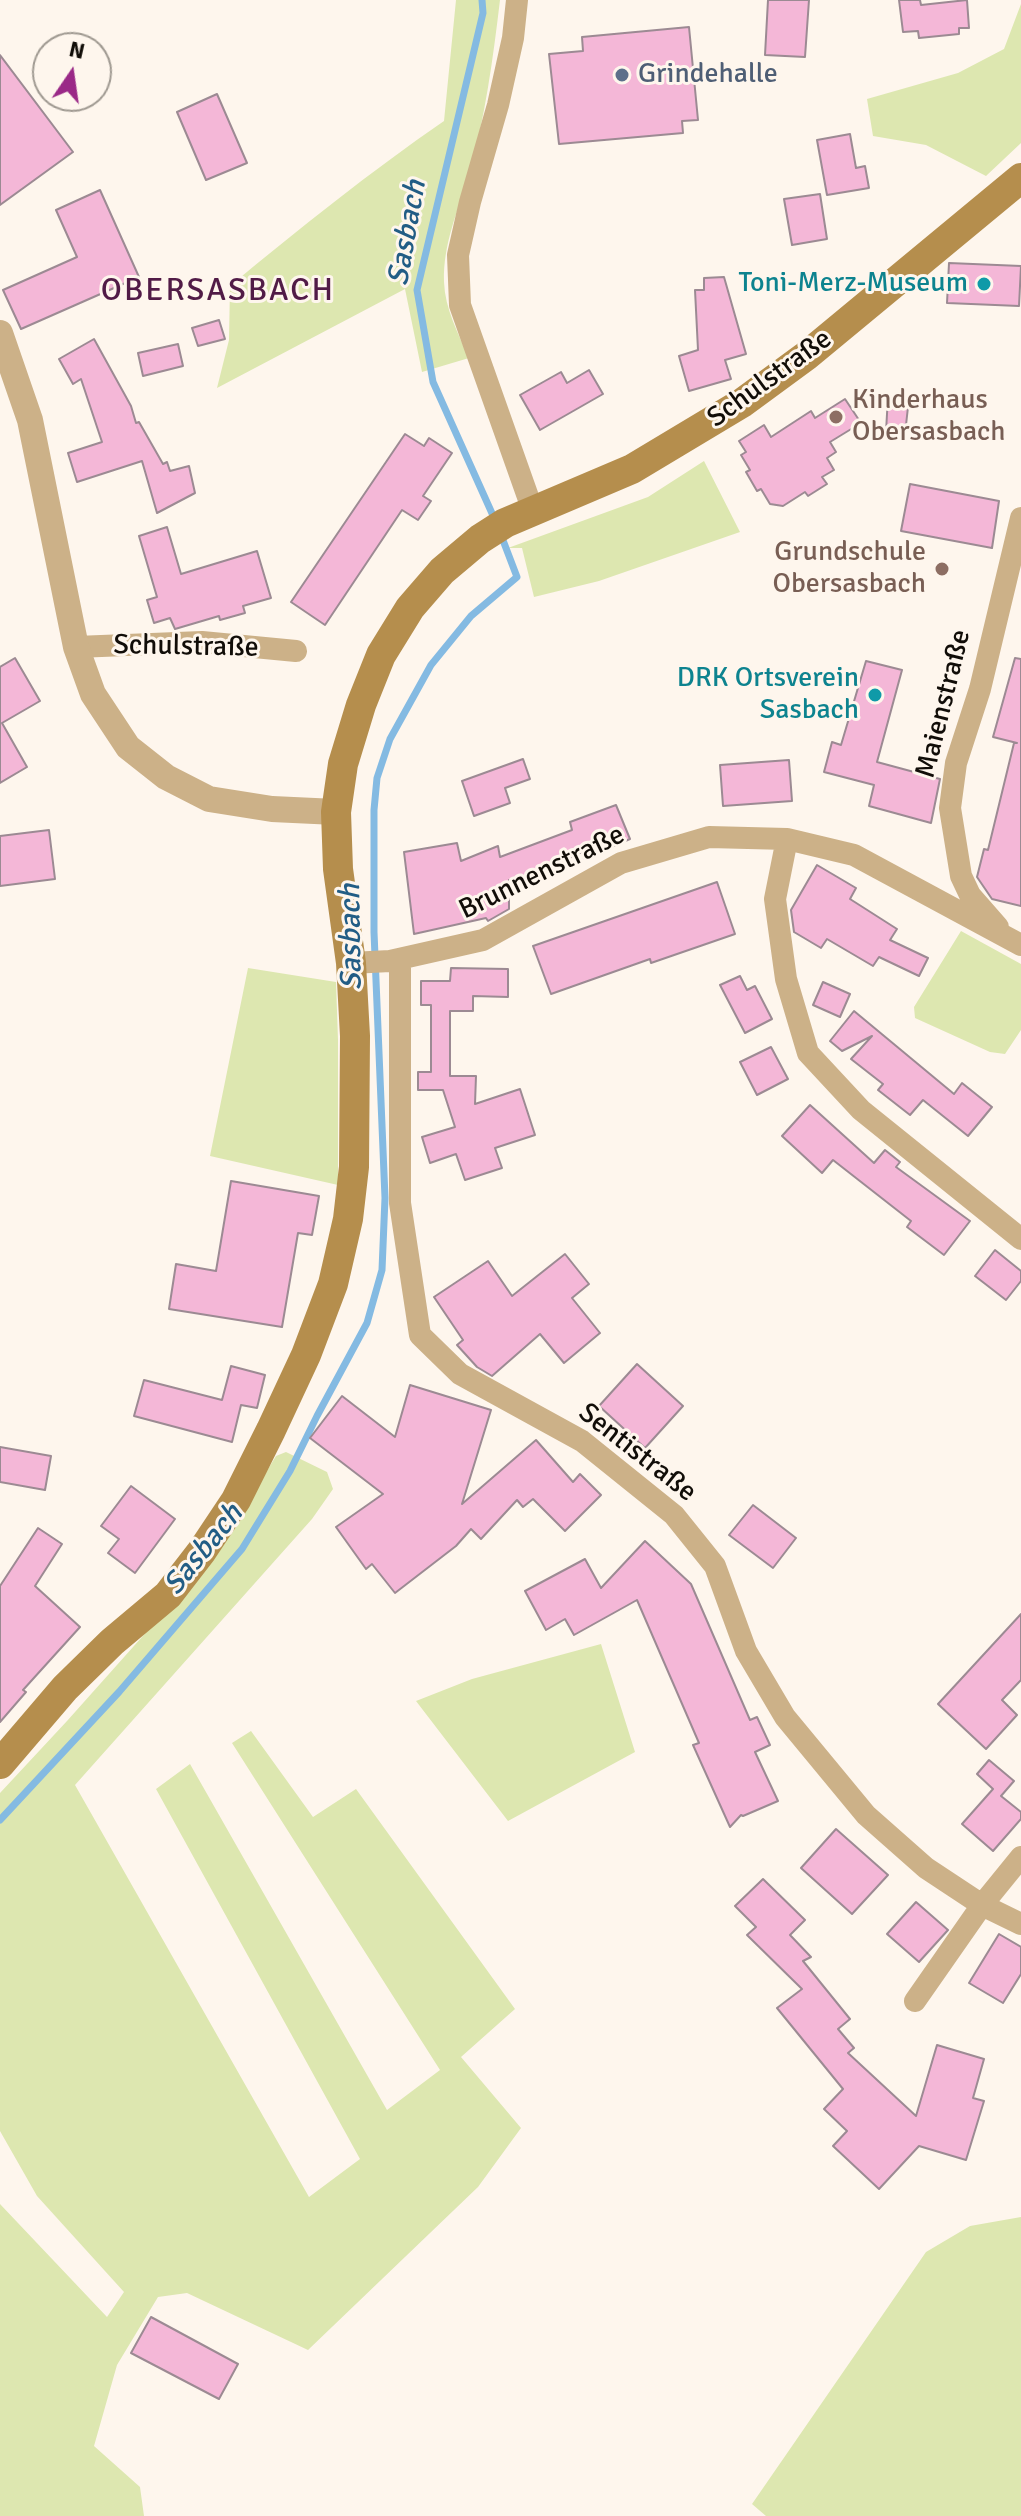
<!DOCTYPE html>
<html>
<head>
<meta charset="utf-8">
<style>
	body { margin:0 }
	#map { position:relative; width:1021px; height:2516px; overflow:hidden; background:#fef6ed; font-family:Signika,sans-serif }
	canvas { display:block }
	.north { position:absolute; left:32px; top:32px; width:80px; height:80px; box-sizing:border-box; background:#fef6ed; border:2px solid #9f9991; border-radius:50%; rotate:13deg; font-size:22px; font-weight:700; line-height:32px; text-align:center; color:#110d08 }
	.north::after { content:''; display:block; margin:auto; width:28px; height:36px; background:#9a2987; clip-path:polygon(50% 0,100% 100%,50% 72%,0 100%) }
</style>
</head>
<body>
<div id="map">
<canvas width="1021" height="2516"></canvas>
<div class="north">N</div>
</div>
<script>
const ctx = document.querySelector('canvas').getContext('2d');
ctx.lineJoin = 'round';
function paint(path, color) {
  ctx.fillStyle = color;
  ctx.fill(path, 'evenodd');
}
function trace(path, color, width, dash) {
  ctx.strokeStyle = color;
  ctx.lineWidth = width;
  ctx.lineCap = dash ? 'butt' : 'round';
  ctx.setLineDash(dash || []);
  ctx.stroke(path);
}
function write(font, color, halo, rows, align = 'center') {
  ctx.font = font + ' Signika,sans-serif';
  ctx.lineWidth = 6;
  ctx.setLineDash([]);
  ctx.textBaseline = 'middle';
  ctx.strokeStyle = halo;
  ctx.fillStyle = color;
  for (const [text, x, y, turn = 0] of rows) {
    ctx.save();
    ctx.translate(x, y);
    ctx.rotate((+turn || 0) * Math.PI / 180);
    ctx.textAlign = isNaN(turn) ? turn : align;
    if (halo) ctx.strokeText(text, 0, 0);
    ctx.fillText(text, 0, 0);
    ctx.restore();
  }
}
paint(new Path2D(`
	M456,0h44c-7,59 -15,118 -31,175 -11,36 -26,68 -25,107 1,27 14,51 25,76l-47,14 -17,-83 -188,99 12,-48 1,-54c70,-58 140,-114 214,-165z
	M1021,4v139l-35,33 -60,-31 -53,-9 -6,-37 91,-26 46,-24z
	M704,461l36,71 -141,49 -65,16 -12,-49h-14l140,-51z
	M961,931l60,33v66l-16,24 -15,-2 -75,-34 -1,-11z
	M248,968l88,14 2,58v145l-128,-29z
	M286,1452l41,20 6,17 -21,30 -237,266 234,412 51,-38 -204,-370 34,-25 197,346 53,-40 -208,-327 19,-12 62,86 43,-28 159,220 -54,48 60,71 -43,59 -170,163 -121,-57 -29,4 -41,68 -23,81 46,41 4,29h-144v-312l107,113 17,-25 -87,-96 -37,-65v-338l67,-72 149,-167 60,-98z
	M601,1644l34,108 -127,69 -92,-120 56,-22z
	M1021,2217v299h-255l-14,-12 174,-252 44,-26z`), '#dde7b0');
trace(new Path2D(`
	M482,0l1,13 -66,277 16,92 62,138
	M0,1820l119,-128 123,-143 48,-78 27,-55 50,-93 15,-53 3,-72 -11,-266v-122l3,-32 13,-39 41,-74 40,-49 46,-39 -16,-42`), '#84bae2', 7);
const building = new Path2D(`
	M768,0h41l-4,57 -40,-2z
	M899,0h21l1,5 46,-5 2,28h-10v6l-40,4 -1,-7 -15,1z
	M689,27l9,93 -16,1 1,12 -124,11 -10,-90 34,-3 -1,-14z
	M0,55l73,97 -73,53z
	M217,94l30,69 -41,17 -29,-68z
	M850,134l6,34 9,-2 4,22 -42,7 -10,-55z
	M100,190l39,87 -118,52 -18,-39 74,-33 -21,-47z
	M820,194l7,45 -35,6 -8,-46z
	M949,263l72,3 -2,40 -72,-3z
	M724,277l22,77 -21,6 6,19 -42,12 -10,-35 19,-6 -3,-60h9v-12z
	M219,320l6,19 -27,7 -6,-18z
	M94,339l37,67 5,17 3,-1 24,42 4,-2 3,9 19,-5 6,27 -38,20 -15,-52 -65,21 -9,-29 34,-11 -21,-63 -8,5 -14,-25z
	M178,344l5,22 -40,10 -5,-23z
	M589,370l14,24 -63,36 -20,-35 41,-23 6,11z
	M888,396l21,2 -4,36 -19,-2z
	M845,399l16,24 -31,19 6,10 -9,6 7,12 -12,7 5,7 -19,12 -3,-4 -22,14 -13,-2 -9,-15 -4,2 -11,-19 4,-2 -9,-15 5,-3 -7,-11 25,-16 7,12 40,-26 4,7z
	M405,434l19,12 5,-8 23,15 -29,43 8,5 -13,19 -16,-10 -77,115 -34,-23z
	M910,484l89,17 -7,47 -91,-17z
	M167,527l14,47 76,-23 14,47 -28,8 2,7 -25,7 -1,-4 -44,13 -5,-11 -16,5 -7,-23 10,-3 -18,-61z
	M15,658l25,43 -38,22 25,44 -27,16v-116z
	M1015,658l6,1v247l-29,-7 -15,-22 7,-28 4,1 26,-107h3l-24,-6z
	M866,661l36,9 -25,92 63,17 -9,44 -62,-17 5,-21 -50,-13 8,-30 9,3z
	M523,759l7,20 -25,9 5,15 -36,13 -12,-35z
	M789,760l3,41 -69,5 -3,-41z
	M616,805l14,34 -46,20 -2,-7 -39,18 3,9 -32,14 -5,-13v29l-21,12 -2,-3 -72,16 -10,-82 53,-9 4,18 37,-15 2,11 72,-27 -2,-8z
	M49,830l6,49 -55,7v-50z
	M817,865l39,23 -6,11 47,30 -7,11 38,18 -9,18 -40,-19 -6,9 -46,-27 -6,9 -27,-16 -3,-22z
	M717,882l18,52 -84,29 -1,-4 -99,35 -18,-48z
	M451,968l57,1v28l-35,-1v15h-23v65h26l-1,28 45,-15 15,46 -40,13 7,20 -37,12 -9,-26 -26,9 -8,-26 33,-10 -12,-37h-25v-18h13v-67h-10v-24h29z
	M740,976l7,14 8,-4 17,33 -27,14 -25,-48z
	M823,982l27,12 -10,23 -27,-12z
	M854,1011l100,83 8,-11 30,24 -24,29 -45,-36 -13,15 -32,-25 5,-6 -32,-25 21,-23 -30,15 -12,-10z
	M771,1047l17,32 -31,16 -17,-33z
	M810,1105l64,58 11,-13 15,12 -4,5 74,54 -26,34 -37,-28 4,-6 -78,-61 -11,13 -40,-37z
	M231,1181l88,15 -7,39 -14,-2 -16,94 -113,-18 7,-45 40,7z
	M995,1250l26,21v10l-15,19 -31,-24z
	M565,1254l24,30 -17,14 28,35 -36,30 -24,-29 -48,42 -15,-9 -20,-22 6,-5 -29,-43 54,-36 24,35z
	M637,1364l46,42 -38,42 -46,-42z
	M231,1366l34,9 -8,33 -16,-3 -9,37 -98,-26 10,-36 78,20z
	M410,1385l81,25 -29,94 74,-64 37,42 7,-8 21,21 -36,36 -32,-32 -10,8 -6,-7 -36,39 -10,-10 -15,17 -61,47 -23,-29 -6,5 -30,-42 47,-33 -73,-56 32,-42 53,41z
	M0,1447l51,9 -6,34 -45,-8z
	M131,1486l44,33 -40,54 -27,-20 11,-14 -18,-13z
	M753,1505l43,33 -23,30 -44,-33z
	M38,1528l24,16 -27,42 45,41 -57,63 3,2 -26,30v-136z
	M645,1541l46,43 59,136 7,-3 13,28 -15,7 23,49 -35,15 -2,-1 -11,12 -37,-82 6,-2 -62,-143 -63,35 -9,-16 -19,11 -21,-39 60,-32 16,29z
	M1021,1614v66l-19,20 15,15 -31,34 -48,-45z
	M989,1760l25,21 -13,15 20,16v7l-28,32 -31,-27 31,-35 -16,-15z
	M836,1829l52,46 -36,39 -51,-46z
	M763,1879l42,41 -15,15 21,22 -8,4 47,58 -12,10 16,19 -6,5 68,63 21,-71 47,14 -11,39 11,3 -18,59 -47,-14 -40,43 -46,-43 14,-15 -23,-22 19,-20 -66,-81 25,-19 -55,-54 9,-8 -21,-21z
	M916,1902l32,28 -29,32 -32,-28z
	M999,1934l22,13v27l-18,29 -34,-20z
	M151,2317l87,47 -19,35 -88,-46z`);
paint(building, '#f4b7d7');
trace(building, '#9c8a93', 2);
trace(new Path2D(`
	M517,0l-4,38 -15,67 -28,97 -12,53 2,50 73,206
	M76,647l126,-5 94,9
	M787,839l-12,60 11,80 22,74 53,57 160,129
	M998,927l-28,-32 -9,-19 -11,-68 6,-45 24,-74 41,-171
	M400,959v244l20,132 40,39 122,67 92,74 41,51 31,85 39,66 81,98 60,53 56,37 39,19
	M351,963l39,-2 93,-21 138,-77 88,-26 78,2 67,16 167,90
	M915,2001l67,-96 39,-48`), '#ccb188', 22);
trace(new Path2D(`
	M0,333l30,87 46,227 17,47 35,53 38,30 43,22 63,10 64,3`), '#ccb188', 26);
trace(new Path2D(`
	M0,1764l65,-76 47,-46 56,-47 34,-44 34,-51 35,-70 35,-75 27,-71 15,-65 6,-52 1,-131 -4,-73 -13,-94 -2,-57 7,-48 18,-59 20,-50 29,-47 32,-37 38,-32 25,-16 127,-54 110,-66 64,-47 215,-178`), '#b58e4d', 30);
for (const [x, y, r, color] of [
	[622,75,8,"#5c6f8a"],
	[984,284,8,"#0f9aa8"],
	[836,417,8,"#8d6e63"],
	[942,569,8,"#8d6e63"],
	[875,695,8,"#0f9aa8"]
]) {
  const dot = new Path2D();
  dot.arc(x, y, r, 0, 2 * Math.PI);
  ctx.fillStyle = color;
  ctx.fill(dot);
  trace(dot, '#fef6ed', 3);
}
write('28px', '#4e5e75', '#fef6ed', [
	["Grindehalle",638,75]
], 'left');
write('28px', '#0d838f', '#fef6ed', [
	["Toni-Merz-Museum",968,284],
	["DRK Ortsverein",859,679],
	["Sasbach",859,711]
], 'right');
write('28px', '#110d08', '#fef6ed', [
	["Schulstraße",770,379,-36],
	["Schulstraße",186,647,1],
	["Maienstraße",944,704,-76],
	["Brunnenstraße",542,873,-26],
	["Sentistraße",637,1453,38]
]);
write('28px', '#785e54', '#fef6ed', [
	["Kinderhaus",852,401],
	["Obersasbach",852,433],
	["Grundschule",926,553,"right"],
	["Obersasbach",926,585,"right"]
], 'left');
write('italic 30px', '#225d85', '#fef6ed', [
	["Sasbach",408,233,-80],
	["Sasbach",352,937,-91],
	["Sasbach",204,1550,-51]
]);
ctx.letterSpacing = '2px';
write('32px', '#511b47', '#fef6ed', [
	["OBERSASBACH",218,292]
]);
ctx.letterSpacing = '0px';
</script>
</body>
</html>
